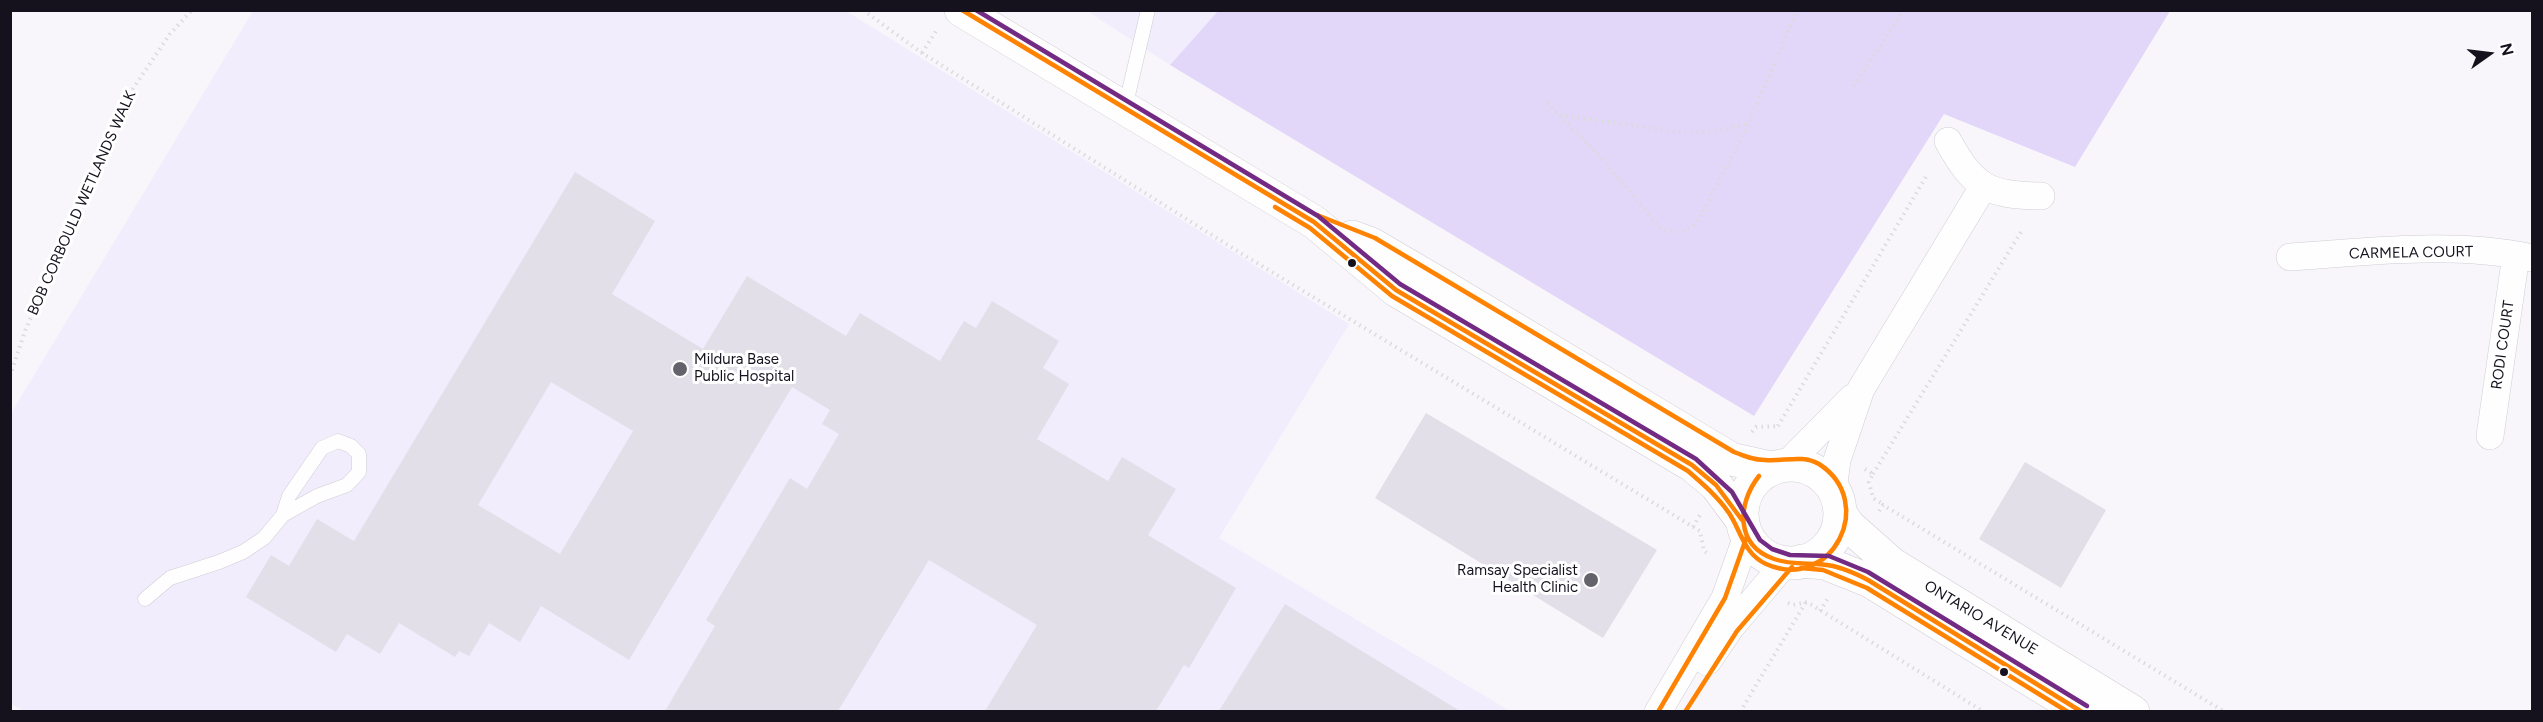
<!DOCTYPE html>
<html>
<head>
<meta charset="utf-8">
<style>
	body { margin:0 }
	#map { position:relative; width:2543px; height:722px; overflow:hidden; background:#f8f6fb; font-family:Figtree,sans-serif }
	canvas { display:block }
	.frame { position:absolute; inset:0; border:12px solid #15121d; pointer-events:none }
	.north { position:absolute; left:2459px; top:24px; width:60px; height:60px; -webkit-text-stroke:4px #fff; paint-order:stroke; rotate:76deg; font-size:16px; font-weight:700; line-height:24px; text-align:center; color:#15121d }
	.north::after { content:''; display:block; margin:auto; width:21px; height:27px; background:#15121d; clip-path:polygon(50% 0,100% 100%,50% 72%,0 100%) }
</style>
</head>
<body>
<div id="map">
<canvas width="2543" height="722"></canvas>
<div class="frame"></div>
<div class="north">N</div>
</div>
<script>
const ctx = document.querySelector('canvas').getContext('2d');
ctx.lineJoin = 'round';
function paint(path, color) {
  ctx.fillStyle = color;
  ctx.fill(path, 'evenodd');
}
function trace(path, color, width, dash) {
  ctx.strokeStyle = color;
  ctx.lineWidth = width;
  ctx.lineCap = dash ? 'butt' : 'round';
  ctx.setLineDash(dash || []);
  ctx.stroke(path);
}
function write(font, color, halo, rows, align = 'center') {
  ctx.font = font + ' Figtree,sans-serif';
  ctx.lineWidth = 6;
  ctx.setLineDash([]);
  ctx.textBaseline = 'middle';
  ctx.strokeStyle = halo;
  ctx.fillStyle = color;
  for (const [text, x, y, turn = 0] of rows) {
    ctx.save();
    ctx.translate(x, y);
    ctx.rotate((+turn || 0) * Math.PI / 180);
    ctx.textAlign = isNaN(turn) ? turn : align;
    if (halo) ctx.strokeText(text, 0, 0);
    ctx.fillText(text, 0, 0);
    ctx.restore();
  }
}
paint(new Path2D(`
	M253,11h593l503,313 -130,214 291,173h-1486l-14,-8v-288z
	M1087,11h131l-48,54z`), '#f2edfd');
paint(new Path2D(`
	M1218,11v-1l952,1 -95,156 -131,-53 -190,302 -584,-351z`), '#e2d7f9');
paint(new Path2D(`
	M575,172l80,49 -43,73 91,55 44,-73 99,60 14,-23 80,48 24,-40 12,7 16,-27 67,40 -16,27 26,16 -32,55 71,42 14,-24 54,32 -28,46 88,53 -47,80 -5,-3 -28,46h-171l52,-86 -108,-65 -91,151h-173l50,-85 -9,-6 84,-142 17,11 32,-55 -17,-10 8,-14 -38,-23 -163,273 -88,-54 -21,36 -31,-19 -20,33 -10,-5 -4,6 -56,-34 -19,31 -33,-20 -11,18 -90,-55 25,-42 18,11 28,-47 37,22zM551,382l82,49 -73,123 -82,-49z
	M1426,413l231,137 -54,88 -228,-140z
	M2025,462l81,48 -45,78 -82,-49z
	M1285,604l175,107h-241z`), '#e2dfe9');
const lane = new Path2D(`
	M1125,108l23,-98
	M145,599l25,-21 49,-16 24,-10 21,-14 19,-23 6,-19 33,-48 16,-7 13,5 8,8v18l-12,13 -30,11 -34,19`);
const street = new Path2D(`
	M1948,141c26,47 40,54 93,55
	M2290,257c80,-5 163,-16 242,1
	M2490,436l26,-181
	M1787,464l65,-66
	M1833,490l4,-30 24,-71 122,-202
	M1707,662l24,-35 55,-65
	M1658,712l67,-114 22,-62`);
const secondary = new Path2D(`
	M961,10l353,212 82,68 296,175 24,20 26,35
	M1352,237l19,7 65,38 295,177 40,9
	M1742 514a49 49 0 1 1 98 0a49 49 0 1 1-98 0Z
	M1840,513l8,12 44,39 241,148
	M1802,561l23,2 45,18 213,131`);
trace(lane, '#cfcdd4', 15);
trace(street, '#cfcdd4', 28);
trace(secondary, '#cfcdd4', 34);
trace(new Path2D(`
	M863,10l59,43 325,204 453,274 4,20 6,4
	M922,53l16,-25
	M1854,86l50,-76
	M1547,103l50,50 62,74 10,5 14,-1 13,-7 51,-96 50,-118
	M1560,115l126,18 36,-3 27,-7
	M10,376l15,-45 103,-235 42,-62 22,-24
	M1778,426l149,-251
	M1752,432l4,-5 22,-1
	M1865,469l8,5 -4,8 4,16 10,6
	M1873,474l148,-242
	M1879,511l4,-6 342,207
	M1693,527l7,-12
	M1788,603l5,2 14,-3 177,110
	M1820,611l8,-13
	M1740,712l66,-110`), '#dbdadc', 4, [1.5, 4.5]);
trace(lane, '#fefefe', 14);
trace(street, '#fefefe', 27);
trace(secondary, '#fefefe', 33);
trace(new Path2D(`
	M962,10l352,212 82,68 296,175 24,20 26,35
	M1759,476c-22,28 -24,69 15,83 19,7 40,3 59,7 12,3 24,8 35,14l214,132
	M1658,712l67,-114 22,-62`), '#ff8200', 4.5);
trace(new Path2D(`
	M1275,207l35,21 82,68 296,175c15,13 30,26 41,42 12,18 15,41 37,51 66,29 112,-62 53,-100 -17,-10 -36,-2 -54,-4 -11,0 -21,-4 -31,-8l-359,-214 -58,-23
	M1801,568l22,2 44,18 201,124
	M1685,712l52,-81 55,-64`), '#ff8200', 4.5);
trace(new Path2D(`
	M976,10l342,206 82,68 296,175 36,33 28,48 12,9 18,6 39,1 39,16 219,134`), '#732a82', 4.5);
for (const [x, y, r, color] of [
	[1352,263,5,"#15121d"],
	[680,369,8,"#64626b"],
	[1591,580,8,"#64626b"],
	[2004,672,5,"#15121d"]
]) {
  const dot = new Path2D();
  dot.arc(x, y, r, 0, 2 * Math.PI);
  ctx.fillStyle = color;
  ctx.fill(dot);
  trace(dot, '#fff', 2);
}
write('15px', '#15121d', '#fff', [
	["BOB CORBOULD WETLANDS WALK",82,203,-66],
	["CARMELA COURT",2411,253,-1],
	["RODI COURT",2503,345,-82],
	["ONTARIO AVENUE",1981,618,31]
]);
write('15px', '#15121d', '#fff', [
	["Mildura Base",694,360],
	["Public Hospital",694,377],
	["Ramsay Specialist",1578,571,"right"],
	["Health Clinic",1578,588,"right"]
], 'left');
</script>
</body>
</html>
